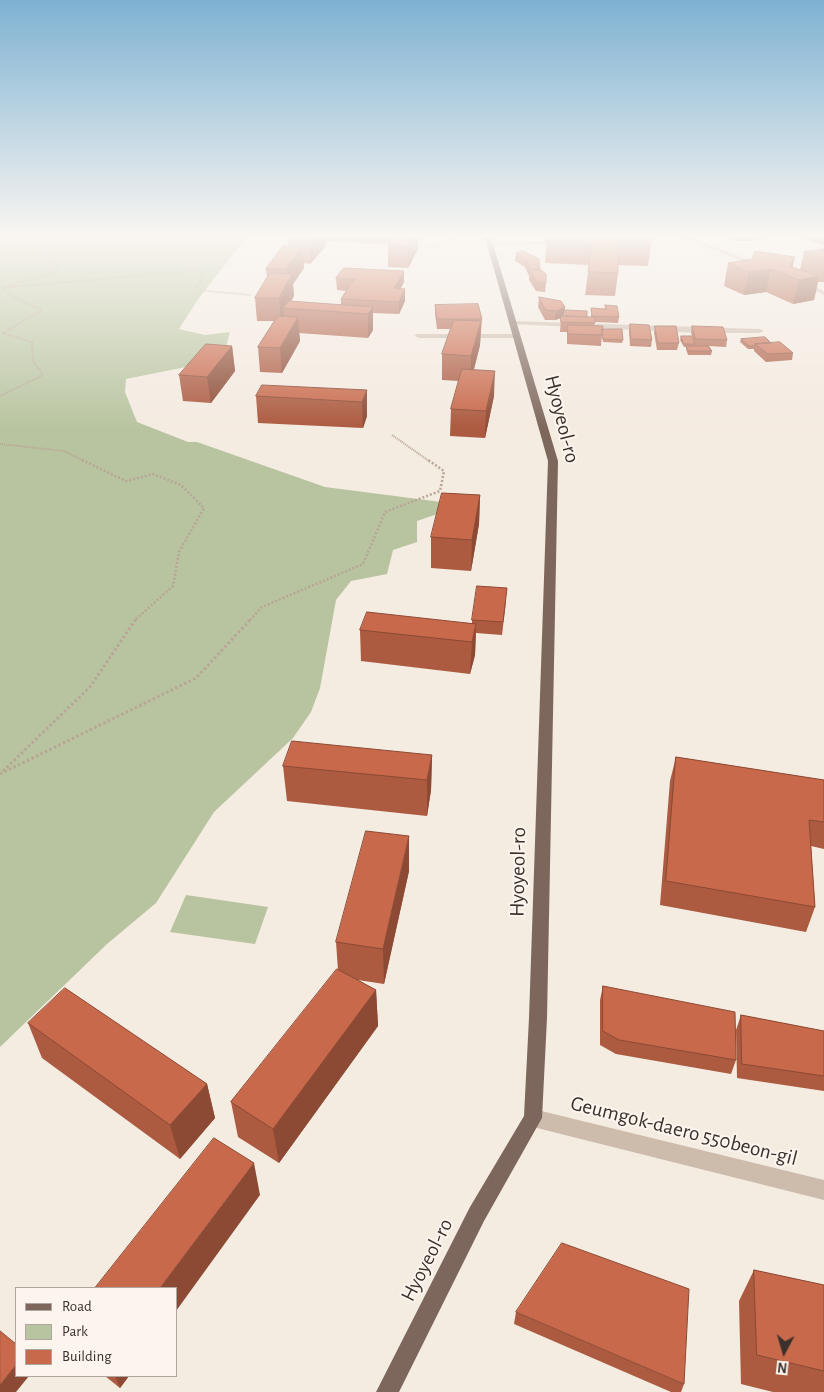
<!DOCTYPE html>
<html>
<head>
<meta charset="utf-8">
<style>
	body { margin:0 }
	#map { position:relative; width:824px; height:1392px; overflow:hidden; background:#f4ebe1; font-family:"Alegreya Sans",sans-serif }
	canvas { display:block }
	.legend { position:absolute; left:15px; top:1287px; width:162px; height:90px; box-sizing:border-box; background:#fbf5ee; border:1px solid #aea6a0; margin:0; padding:6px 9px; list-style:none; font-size:15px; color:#3b302b }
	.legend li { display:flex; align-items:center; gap:10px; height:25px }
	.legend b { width:25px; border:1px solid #aea6a0 }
	.north { position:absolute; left:759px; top:1327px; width:50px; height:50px; -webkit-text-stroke:4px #fbf5ee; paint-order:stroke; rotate:186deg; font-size:14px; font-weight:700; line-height:20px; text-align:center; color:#3b302b }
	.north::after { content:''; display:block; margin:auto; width:18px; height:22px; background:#3b302b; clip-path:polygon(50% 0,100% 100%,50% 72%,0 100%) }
</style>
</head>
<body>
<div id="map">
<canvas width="824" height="1392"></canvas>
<ul class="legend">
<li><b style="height:6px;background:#7d675c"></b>Road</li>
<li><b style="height:14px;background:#b8c4a0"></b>Park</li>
<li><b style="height:14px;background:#c8694b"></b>Building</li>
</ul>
<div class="north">N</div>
</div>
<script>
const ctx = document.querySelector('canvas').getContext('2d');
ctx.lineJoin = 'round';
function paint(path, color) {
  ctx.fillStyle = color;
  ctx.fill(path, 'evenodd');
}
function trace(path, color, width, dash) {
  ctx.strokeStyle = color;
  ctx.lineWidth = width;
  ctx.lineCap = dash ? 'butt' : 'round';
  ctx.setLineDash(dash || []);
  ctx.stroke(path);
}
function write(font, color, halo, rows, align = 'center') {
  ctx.font = font + ' "Alegreya Sans",sans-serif';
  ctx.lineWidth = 4;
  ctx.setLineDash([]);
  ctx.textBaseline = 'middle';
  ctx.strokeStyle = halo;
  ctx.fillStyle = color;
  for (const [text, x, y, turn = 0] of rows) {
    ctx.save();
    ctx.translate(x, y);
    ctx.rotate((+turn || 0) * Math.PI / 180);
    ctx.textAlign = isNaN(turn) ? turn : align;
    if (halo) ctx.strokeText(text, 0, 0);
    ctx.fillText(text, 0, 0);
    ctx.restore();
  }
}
paint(new Path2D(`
	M0,234h249l-50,64 -20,31 26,6 25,-3 -7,26 -12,4 -85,17 -1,13 12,30 51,20h9l128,45 124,16 3,6 -35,12v21l-24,8 -6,24 -36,7 -15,19 -16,88 -9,24 -18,26 -79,74 -58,91 -49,41 -107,103z
	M186,895l82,12 -13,37 -85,-12z`), '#b8c4a0');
trace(new Path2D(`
	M0,239c27,3 46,0 58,29l-15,8 -38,11
	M431,247h5l12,-9 10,4 11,-7 2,4
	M0,396l43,-21 -10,-14 -1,-19 -29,-9 39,-23 -26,-11 -14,-11 200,-18v11l-6,6 1,3 54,5
	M392,435l37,26
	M0,444l64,7 20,10`), '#b9a596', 2, [1, 1]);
trace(new Path2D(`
	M82,460l44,21 27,-7 28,11 23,23 -25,44 -6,34 -38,34
	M250,620l12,-13 101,-43 22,-52 55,-21 4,-20 -16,-11`), '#b9a596', 2.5, [2, 2]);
trace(new Path2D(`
	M3,771l87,-84 46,-68
	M0,774l196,-96 55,-59`), '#b9a596', 3, [2.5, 2.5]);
paint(new Path2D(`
	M642,234l49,3 72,29 -5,1 -70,-27z
	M562,241l2,3 -74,2 -3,-2 3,-2z
	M802,281l22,10v4l-24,-11v-2z
	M512,321l248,8 4,2 -4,2h-62l-188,-9 -1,-1z
	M416,334h100l4,2 -4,2h-97l-4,-2z
	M533,1109l291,71v20l-291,-73 -7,-3 -2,-6 2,-6z`), '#cdbbac');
paint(new Path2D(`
	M484,234h6l68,227 -11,557 -5,100 -58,103 -85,171h-23l94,-185 54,-91 5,-98 19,-557z`), '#7d675c');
paint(new Path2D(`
	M296,234h98v2l24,13 -10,19 -20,-1v-21l1,-2 -63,-3v5l-16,18 -6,-1v5l-11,16 1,12 -3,5 50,4v-6l5,-8 -9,-1 -1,-12 68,4 -4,7 5,12 -6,13 -26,-1v17l-5,8 -69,-5 1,8 -18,32 -22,-1 -2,-25 16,-26h-17l-2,-23 12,-20 -1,-9 23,-23 -1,-5z
	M725,234h43v3l-19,4h-12l-13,-4z
	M794,234h30v12z
	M547,235l104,9 -3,22 -30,-1v8l-3,23 -30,-1 4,-30 -44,-2z
	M824,249v33h-6l-4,18 -21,4 -27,-12 -22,3 -20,-9 4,-23 67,-6 -3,10 8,3 4,-18z
	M516,253l24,16 6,14 -1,9 -9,-1 -7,-11v-4l-4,-9 -10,-6z
	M539,297l26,10 -1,9 27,1v-9l14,1v-4l14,12 -1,6 -23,-1 -1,4 8,3 21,11 -1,3 -19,-1 -1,-8 -1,12 -34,-2v-12h-7l1,-14 -6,2h-10l-7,-13z
	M435,305l47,14 -2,26 -6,24 20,27 -9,42 -35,-2 1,-27 8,-28 -17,-1v-26l9,-25h-14l-2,-15z
	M630,324l22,16 -1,7 -21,-1 -1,-15z
	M655,326l24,17 -2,7h-20l-3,-17z
	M692,326l35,14 -1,7 -17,-1 3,5 -1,4h-23l-2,-6v-2h-2l-4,-7 1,-4 12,3 -2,-6z
	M741,339l30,4 22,10 -1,7 -26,2 -12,-11v-2h-6l-8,-7z
	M232,346l3,25 -24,32 -28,-2 -4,-26z
	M367,390v26l-4,12 -105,-5 -2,-27z
	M480,495l-1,29 -8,47 -40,-3v-31z
	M506,601l-4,34 -26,-2 -1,22 -5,19 -109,-13 -1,-31 112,-7v-3z
	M432,755l-1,35 -4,26 -140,-15 -4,-35z
	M676,757l148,23v69l-13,-3 4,61 -9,25 -146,-27 10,-124z
	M409,871l-25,113 -26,-4 18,10 2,36 -99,137 -41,-26 -7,-35 107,-132 -2,-28z
	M603,986l133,74 -5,14 -115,-20 -16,-9v-45z
	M741,1015l83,16v60l-87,-13 -1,-48z
	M28,1023l179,61 8,34 -35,41 -138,-101z
	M754,1270l70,15v107h-51l-32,-8 -2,-83z
	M516,1312l168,72 -3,8h-10l-157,-68z
	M105,1376h24l-9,12z`), '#ac5a40');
paint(new Path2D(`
	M317,234h9v12l-16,18 -1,-21z
	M391,234h3v6l-3,4z
	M415,234h3v15l-10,19v-21z
	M750,234h18v3l-19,4z
	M777,234h14l-14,2z
	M302,247l2,21 -11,16 1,12 -7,13 -4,-1 1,8 -3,5 -2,-23 8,-15 -1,-14z
	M795,257l-5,20 -1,-11z
	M771,269l-5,23 -22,3 5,-23z
	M404,271v11l-10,19v-13z
	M819,276l-5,24 -21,4 6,-24z
	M405,289v12l-6,13v-12z
	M373,307v23l-5,8v-24z
	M565,307l-1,10 -9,3 1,-9z
	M298,317l2,24 -18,32 -2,-25z
	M481,321l-1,24 -9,36v-25z
	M232,346l3,25 -24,32 -4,-26z
	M495,371l-1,25 -9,42 1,-27z
	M367,390v26l-4,12 -1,-26z
	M480,495l-1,29 -8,47 1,-31z
	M476,624l-1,31 -5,19 2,-32z
	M432,755l-1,35 -4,26v-36z
	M409,836v35l-25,113 -1,-35z
	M376,990l2,36 -99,137 -6,-34z
	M207,1084l8,34 -35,41 -10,-34z
	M254,1163l6,32 -84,116v-23h-16z
	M16,1365v11h13l-13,16h-16v-7z
	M115,1376h14l-9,12z`), '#8c4a34');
const building = new Path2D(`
	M296,234h21l-8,9 -21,-2z
	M395,234h20l-7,13 -20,-1z
	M547,235l104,3v6l-33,-1v30l-30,-1 4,-28 -46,-2z
	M283,246l19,1 -16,22h-20z
	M824,249v10l-20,-7z
	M523,251l16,8 1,10h-9l-6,-11 -9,-5z
	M755,251l40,6 -6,9 30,10 -20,4 -28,-11 -22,3 -21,-9 24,-4z
	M344,268l60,3 -10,17 11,1 -6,13 -58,-3 13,-20 -18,-1z
	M530,270h11l5,4v9l-9,-1z
	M270,273l22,1 -13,24h-24z
	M539,297l22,4 4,6 -9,4 -10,-1z
	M289,301l84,6 -5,7 -85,-6z
	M478,304l4,15h-45l-2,-14z
	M605,305l12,1 2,11 -27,-1 -1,-8 15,1z
	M565,310l22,1v6l-21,-1z
	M278,316l20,1 -18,31 -22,-1z
	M561,316l34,1v6l-34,-1z
	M454,320l27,1 -10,35 -29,-2z
	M630,324l19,1 3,15 -21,-1z
	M568,325l35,1 -1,9 -34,-1z
	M655,326h21l3,17h-21z
	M692,326l31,1 4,13 -31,-1z
	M602,329h20l1,11 -20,-1z
	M681,336h11l3,8h-11z
	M765,337l6,6 -16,1v2h-6l-8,-7z
	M780,342l13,11 -25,1 -13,-10z
	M206,344l26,2 -25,31 -28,-2z
	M686,346h22l4,5h-23z
	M462,369l33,2 -9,40 -35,-2z
	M262,385l105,5 -5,12 -106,-6z
	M442,493l38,2 -8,45 -41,-3z
	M477,586l30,2 -4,34 -31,-2z
	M367,612l109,12 -4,18 -112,-12z
	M292,741l140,14 -5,25 -144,-14z
	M676,757l148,23v42l-15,-2 6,87 -149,-26z
	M366,831l43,5 -26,113 -47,-7z
	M337,969l39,21 -103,139 -42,-27z
	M603,986l132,26 1,48 -117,-20 -16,-9z
	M65,988l142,96 -37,41 -142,-102z
	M741,1015l83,16v45l-82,-12z
	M214,1138l40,25 -94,125h-65z
	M562,1243l127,46 -5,95 -168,-72z
	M754,1270l70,15v86l-67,-16z
	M0,1331l16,13v21l-16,20z`);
paint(building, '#c8694b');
trace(building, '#8c4a34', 1);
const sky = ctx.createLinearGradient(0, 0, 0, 429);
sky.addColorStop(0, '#7eb2d2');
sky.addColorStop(0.55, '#faf6f2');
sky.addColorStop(1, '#faf6f200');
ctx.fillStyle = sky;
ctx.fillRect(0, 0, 824, 429);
write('21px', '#3b302b', '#fbf5ee', [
	["Hyoyeol-ro",562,419,76],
	["Hyoyeol-ro",518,872,-89],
	["Geumgok-daero 550beon-gil",684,1131,14],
	["Hyoyeol-ro",427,1260,-63]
]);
</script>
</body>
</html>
